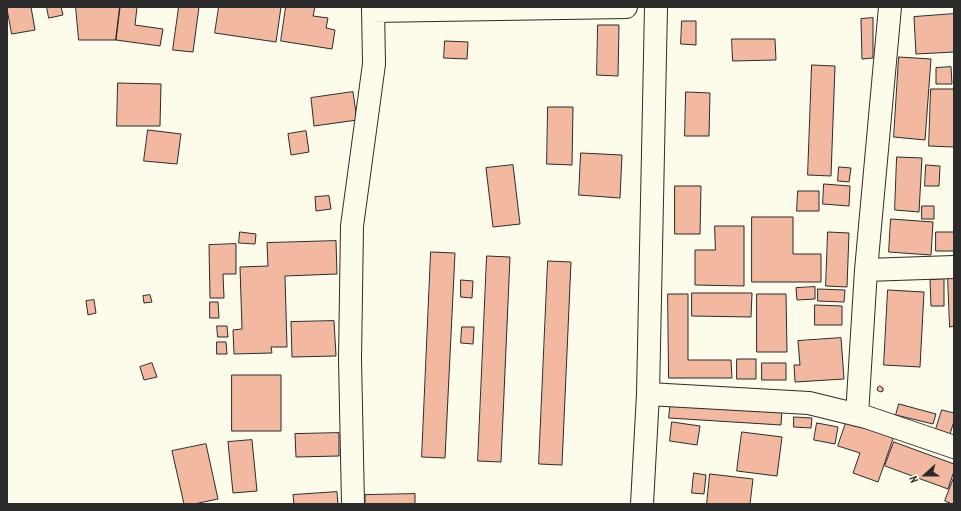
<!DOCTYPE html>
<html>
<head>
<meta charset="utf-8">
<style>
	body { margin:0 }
	#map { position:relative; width:961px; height:511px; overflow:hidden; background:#fdfbea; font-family:"PT Sans Narrow",sans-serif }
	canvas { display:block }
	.frame { position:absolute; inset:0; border:8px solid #2b2b2b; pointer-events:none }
	.north { position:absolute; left:905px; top:455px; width:40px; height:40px; -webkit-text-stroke:3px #fdfbea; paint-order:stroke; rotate:249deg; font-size:11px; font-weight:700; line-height:16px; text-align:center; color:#2b2b2b }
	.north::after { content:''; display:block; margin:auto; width:14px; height:18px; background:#2b2b2b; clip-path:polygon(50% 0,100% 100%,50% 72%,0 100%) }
</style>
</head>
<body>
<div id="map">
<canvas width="961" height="511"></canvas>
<div class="frame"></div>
<div class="north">N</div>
</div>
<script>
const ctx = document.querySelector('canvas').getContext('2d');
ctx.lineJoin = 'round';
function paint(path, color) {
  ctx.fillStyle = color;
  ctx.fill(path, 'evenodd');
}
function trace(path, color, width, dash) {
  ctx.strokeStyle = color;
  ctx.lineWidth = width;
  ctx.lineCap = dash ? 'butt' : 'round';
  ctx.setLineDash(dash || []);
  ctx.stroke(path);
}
const building = new Path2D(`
	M7,7h24l4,23 -23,4z
	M47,7h14l2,8 -14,3z
	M76,7h44l-4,33h-37z
	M120,7h17l-2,18 28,4 -3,17 -44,-6z
	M179,7h20l-6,45 -20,-2z
	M219,7h62l-5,35 -61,-9z
	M286,7h29l-2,9 15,2 -2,10 9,2 -3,19 -51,-8z
	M954,14v38l-38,2 -2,-37z
	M873,18v40l-11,1 -1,-40z
	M682,21h14v24l-15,-1z
	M598,25h21l-1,51 -21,-1z
	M732,39h43l1,21 -43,1z
	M445,41l23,1 -1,17 -23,-1z
	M899,57l32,2 -6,81 -31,-3z
	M812,65l23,1 -4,110 -23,-1z
	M951,67l1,17h-16v-16z
	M118,83l43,1 -1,42h-43z
	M931,89h23v58l-25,-1z
	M353,92l4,28 -43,6 -3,-28z
	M686,92l24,1 -1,43h-24z
	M548,107h25l-1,58 -25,-1z
	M148,130l33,4 -4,30 -33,-3z
	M306,131l3,21 -18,3 -3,-21z
	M581,153l41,2 -2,43 -41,-3z
	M897,157l25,1 -3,54 -24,-2z
	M513,165l7,59 -27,3 -7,-59z
	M926,165l14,1 -1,20h-14z
	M839,167l12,1 -2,14 -11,-1z
	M824,184l26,2 -1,20 -26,-2z
	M675,186h26l-1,48h-25z
	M798,191h21v20h-22z
	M329,196l2,13 -15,2 -1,-14z
	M922,206h12v13h-12z
	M752,217h41v37h28v28h-69z
	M891,219l42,3 -2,33 -42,-3z
	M715,226h29v60l-49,-1v-35h20z
	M240,232l16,2 -1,10 -16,-1z
	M828,232l21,1 -2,54 -21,-1z
	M936,232h18v19h-18z
	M336,241l1,33 -52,2 2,71h-16l1,6 -38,1 -1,-24 9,-1 -2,-62 28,-1 -1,-23z
	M236,244v30h-13l1,24h-14l-1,-53z
	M431,252l24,1 -10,205 -23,-1z
	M487,256l23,1 -9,205 -23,-1z
	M548,261l23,1 -9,203 -23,-1z
	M948,278h6v48l-4,1z
	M944,279v27h-13l-1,-26z
	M461,280l12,1 -1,17 -11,-1z
	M815,287v12l-18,1 -1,-12z
	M818,289l27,1 -1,12 -26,-1z
	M888,290l36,2 -4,75 -36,-2z
	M692,293h60l-1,24 -59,-1z
	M668,294h20v66h43l1,18h-63z
	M757,294h29l1,58h-30z
	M150,295l2,7 -8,1 -1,-7z
	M94,300l2,13 -8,2 -2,-14z
	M210,302h8l1,16h-9z
	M815,305l27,1v19h-27z
	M334,321l2,35 -44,1 -1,-35z
	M217,326h10l1,11h-10z
	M462,327h12l-1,17 -12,-1z
	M841,338l3,41 -49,3 -1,-17h6l-2,-24z
	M217,342h9l1,12h-10z
	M737,359h19v20h-19z
	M152,363l5,14 -13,3 -4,-13z
	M762,363h24v17h-24z
	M232,375h49v56h-49z
	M880,386l3,2v3l-3,1 -3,-2 1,-3z
	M671,400l111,8 -1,17 -112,-7z
	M899,404l37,10 -3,10 -37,-9z
	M942,410l12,3v8l-4,13 -14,-5z
	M794,417l18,1 -1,10 -17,-1z
	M847,420l47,16 -16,46 -25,-9 7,-20 -22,-7z
	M672,422l28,4 -3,19 -27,-4z
	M817,423l21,4 -3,17 -21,-4z
	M742,432l40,5 -5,39 -40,-5z
	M339,433v23l-43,1 -1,-23z
	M252,440l5,51 -24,2 -5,-51z
	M894,442l60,22v7l-6,18 -63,-23z
	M206,444l12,55 -24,5h-10l-12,-53z
	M694,473l12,2 -2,19 -12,-1z
	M710,474l43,5 -3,25h-43z
	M954,477v27h-2l-7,-3z
	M337,492l1,12h-44l-1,-9z
	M415,494v10h-50v-9z`);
paint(building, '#f2b8a0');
trace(building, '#2b2b2b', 1);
const street = new Path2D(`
	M373,11l253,-4
	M866,270l88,-3
	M648,394l161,9 57,14 88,30
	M857,415l9,-145 24,-263
	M353,504l-3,-145 2,-133 22,-162 -1,-57`);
const secondary = new Path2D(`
	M642,504l6,-110 8,-387`);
trace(street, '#2b2b2b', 24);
trace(secondary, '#2b2b2b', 24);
trace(street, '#fdfbea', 22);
trace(secondary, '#fdfbea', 22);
</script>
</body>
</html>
